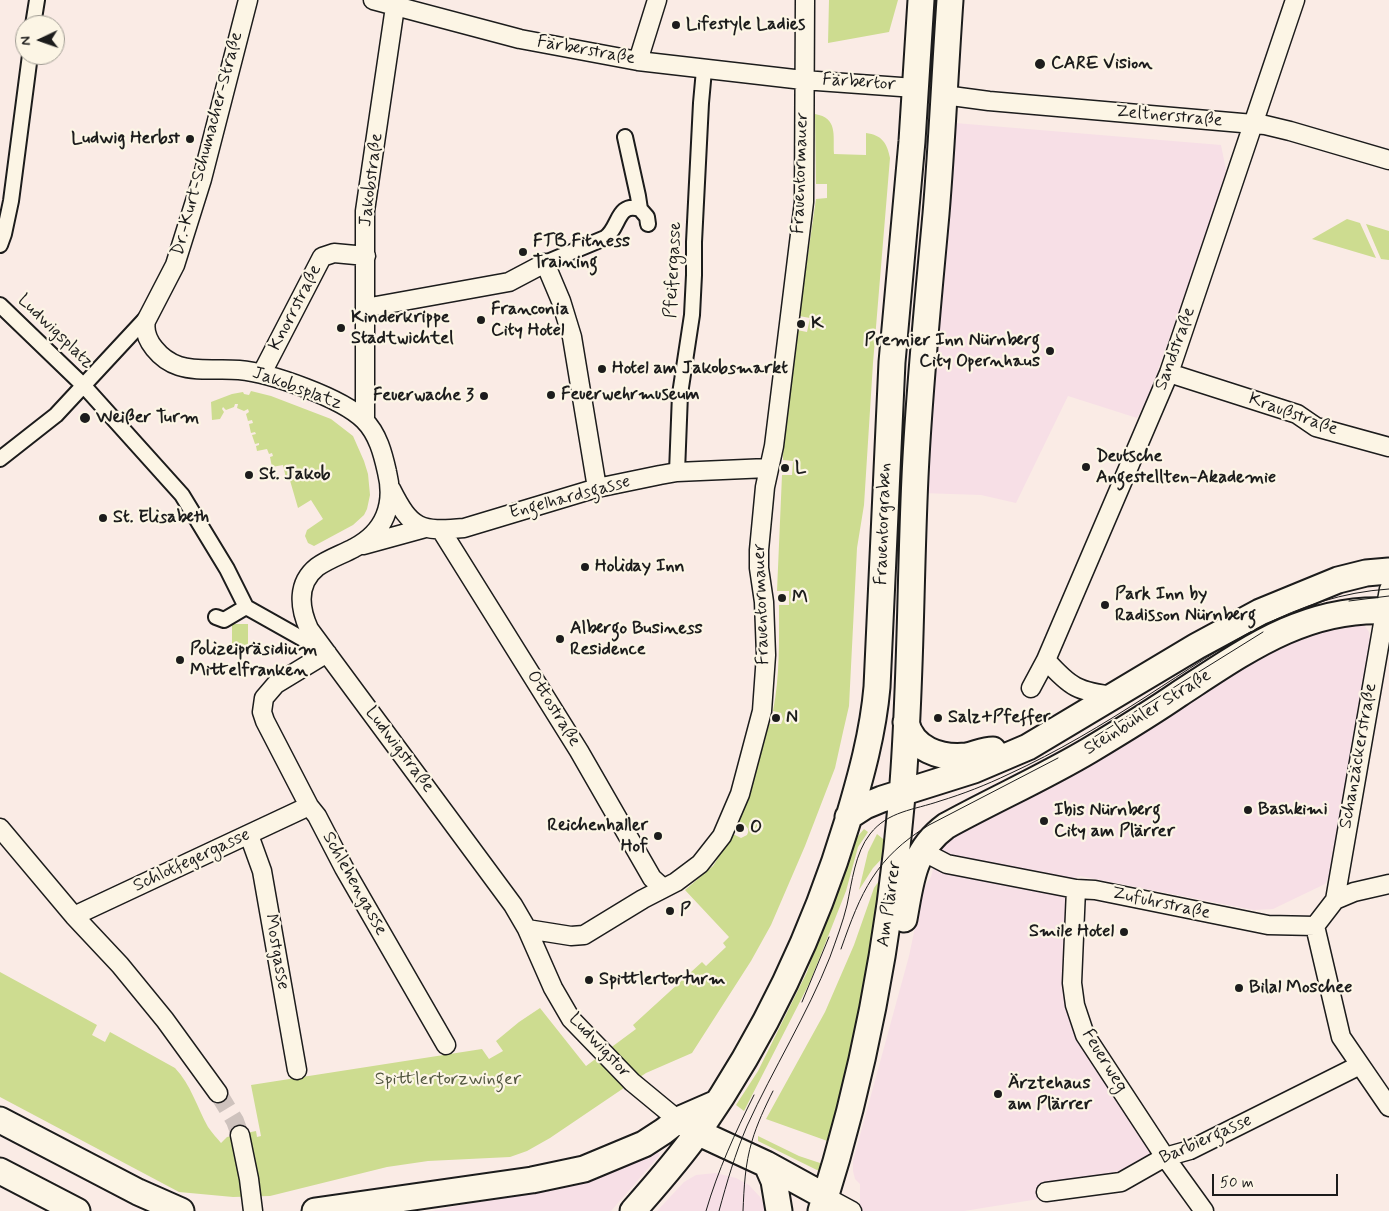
<!DOCTYPE html>
<html>
<head>
<meta charset="utf-8">
<style>
	body { margin:0 }
	#map { position:relative; width:1389px; height:1211px; overflow:hidden; background:#faebe5; font-family:Mynerve,sans-serif }
	canvas { display:block }
	.north { position:absolute; left:15px; top:15px; width:50px; height:50px; box-sizing:border-box; background:#fcf5e5; border:1px solid #a29e95; border-radius:50%; rotate:267deg; font-size:14px; font-weight:700; line-height:20px; text-align:center; color:#1c1c1c }
	.north::after { content:''; display:block; margin:auto; width:18px; height:22px; background:#1c1c1c; clip-path:polygon(50% 0,100% 100%,50% 72%,0 100%) }
	.scale { position:absolute; left:1212px; top:1174px; width:126px; height:22px; box-sizing:border-box; border:2px solid #1c1c1c; border-top:0; padding-left:6px; font-size:15px; line-height:18px; white-space:nowrap; color:#1c1c1c; -webkit-text-stroke:4px #fcf5e5; paint-order:stroke }
</style>
</head>
<body>
<div id="map">
<canvas width="1389" height="1211"></canvas>
<div class="north">N</div>
<div class="scale">50 m</div>
</div>
<script>
const ctx = document.querySelector('canvas').getContext('2d');
ctx.lineJoin = 'round';
function paint(path, color) {
  ctx.fillStyle = color;
  ctx.fill(path, 'evenodd');
}
function trace(path, color, width, dash) {
  ctx.strokeStyle = color;
  ctx.lineWidth = width;
  ctx.lineCap = dash ? 'butt' : 'round';
  ctx.setLineDash(dash || []);
  ctx.stroke(path);
}
function write(font, color, halo, rows, align = 'center') {
  ctx.font = font + ' Mynerve,sans-serif';
  ctx.lineWidth = 4.5;
  ctx.setLineDash([]);
  ctx.textBaseline = 'middle';
  ctx.strokeStyle = halo;
  ctx.fillStyle = color;
  for (const [text, x, y, turn = 0] of rows) {
    ctx.save();
    ctx.translate(x, y);
    ctx.rotate((+turn || 0) * Math.PI / 180);
    ctx.textAlign = isNaN(turn) ? turn : align;
    if (halo) ctx.strokeText(text, 0, 0);
    ctx.fillText(text, 0, 0);
    ctx.restore();
  }
}
paint(new Path2D(`
	M955,123l266,22 6,30 -80,226 -10,17 -69,-22 -52,107 -35,-8 -60,-2 8,-107z
	M1363,623l6,9 2,13 -40,228 -6,11 -52,25 -19,1 -174,-34 -7,3 -5,105 90,172 -32,29 -162,26h-104v-27l-5,-5 -2,-8v-10l56,-205 14,-67 8,-12 7,-27 8,-12 346,-204z
	M654,1153h5v3l-48,55h-180l157,-31z
	M716,1173l20,5 13,7 12,13 6,13h-110l27,-29 12,-7z`), '#f7dfe6');
paint(new Path2D(`
	M829,0h69l-9,32 -61,11z
	M815,114c23,4 18,21 19,40l32,1v-22c16,2 21,10 24,25l-17,205 -9,142 -7,43 -8,158 -6,26 -8,36 -30,78 -34,79 -20,36 -59,92 -46,20 -96,65 -23,13 -17,6 -82,4 -41,6 -117,29 -37,1 -54,-5 -179,-95v-125l97,53 -5,10 13,7 5,-10 65,36c16,17 22,39 33,59 4,6 9,11 13,16l6,-6 29,-6 1,6 4,-1 -10,-51 231,-36 7,10 14,-8 -7,-10 23,-19 21,-14 46,58 50,-37 -3,-4 69,-63 4,4 20,-19 -3,-4 6,-6 -44,-47 28,-24 20,-32 8,4 6,-3c4,-7 -2,-10 -8,-14l10,-24 20,-73h12l2,-5 -2,-6 -8,-2c7,-35 6,-70 6,-106h10v-14h-12l5,-116h10l1,-14 -10,-1v-6l14,-124 10,2 3,-14 -11,-2 17,-117 11,-1v-14h-11z
	M1347,219l13,4 16,35 -64,-19z
	M1366,224l23,7v29l-8,-1z
	M251,391l20,5 60,23 22,17 11,25 4,13 2,21 -3,14 -3,6 -11,10 -39,21 -6,-3 -3,-7 2,-6 16,-11 -12,-19 -13,8 -9,-31 -3,1 -3,-13 -11,2 -2,-10 3,-1 -1,-3 -3,1 -2,-5 -10,2 -1,-5 3,-1v-2l-4,1 -3,-9 4,-1 -1,-2 -4,1 -2,-9 4,-1 -1,-3 -4,1 -2,-7 3,-2 -1,-3 -4,2 -7,-3 1,-4h-3l-1,3 -8,3 -3,-3 -1,2 2,3 -4,7 -8,1 -1,-18 21,-8 11,-2 1,2 5,1z
	M232,624h16v21h-16z
	M864,829l4,3 -10,15 -12,44 -36,91 -66,129 -8,-6 22,-34 49,-99 46,-130z
	M877,834l11,9v9l-15,16 -14,22 9,-38z
	M886,871l-6,58 -47,214 -67,-24 59,-107 29,-67 20,-57z
	M758,1136l41,20 27,9 -3,8 -65,-32z`), '#cddc90');
trace(new Path2D(`
	M218,1093l17,28 5,14`), '#cec2bd', 18, [18, 9]);
const pedestrian = new Path2D(`
	M33,25l4,-25
	M625,137l13,59 2,13 7,8 1,7
	M0,245l4,-11 7,-33 19,-146
	M545,263l60,-25c15,-10 11,-36 35,-29
	M0,305l84,81 98,109 45,74 19,38 80,45
	M0,459l56,-44 92,-99
	M677,472l3,-78 12,-79 2,-40v-33l7,-139 3,-33
	M216,617l8,3 22,-13`);
const minor = new Path2D(`
	M248,0l-46,179 -27,86 -29,56c-4,19 15,39 33,45 18,6 41,2 60,4 32,3 103,28 125,50 14,14 19,34 23,52 8,32 -2,60 -33,76 -11,6 -26,11 -37,19 -20,16 -18,40 -8,62l204,276 14,24 26,59 18,31 61,63 46,38
	M373,0l147,39 118,22 165,19 112,8
	M638,61l19,-61
	M944,95l45,6 276,24 25,6 99,29
	M365,308l144,-26 36,-19 16,38 11,36 25,151
	M262,373l60,-116 12,-4 32,3
	M1169,373l128,41 19,13 73,20
	M365,421v-210l31,-211
	M391,489c20,40 29,43 73,39l133,-40 63,-13 17,-3 91,-4
	M441,530l138,221 73,127 11,10
	M363,545l62,-17
	M327,653l-51,31 -12,14 -2,14 3,9 44,85 8,10 27,52 102,177
	M1046,660c24,27 32,32 69,36
	M1031,688l15,-28 123,-287 126,-373
	M0,828l74,88 46,49 45,55 53,73
	M249,835l13,36 35,199
	M922,851l25,13 129,25 19,1 173,35 47,1
	M1076,889l-4,94 3,22 10,30 80,122 39,54
	M1335,900l54,-311
	M74,916l235,-110
	M1315,926l26,111 48,70
	M1315,926l20,-26 19,-8 35,-8
	M527,929l44,7 13,-1 59,-36 33,-17 24,-18 22,-28 18,-42 22,-83 4,-56 -2,-53 -5,-34v-18l6,-63 9,-41 30,-244 1,-202
	M240,1135l9,44 4,32
	M1046,1192l75,-10 44,-25 25,-7 170,-85
	M826,1197l26,14`);
const secondary = new Path2D(`
	M906,722c6,27 34,37 61,34 9,-2 17,-6 26,-6
	M848,817l17,-11 17,-7 92,-29 54,-23 169,-101 63,-34 78,-32 28,-7 23,-2
	M904,919c7,-37 8,-68 42,-93 47,-26 97,-48 144,-76 30,-18 60,-36 89,-56 66,-43 127,-88 210,-83
	M0,1120l138,72 43,19
	M684,1123l13,9 69,32 60,33
	M767,1165l7,16 5,30
	M0,1171l77,40
	M315,1211l217,-31 52,-11 60,-25 20,-13 14,-11 39,-17
	M633,1211c23,-26 45,-51 65,-79 66,-95 117,-202 150,-312 13,-44 25,-87 29,-133l15,-325 20,-221 9,-141
	M821,1211c43,-135 69,-273 81,-415 9,-106 8,-212 13,-319 4,-88 13,-175 21,-263 6,-71 9,-143 14,-214`);
trace(pedestrian, '#1c1c1c', 18);
trace(minor, '#1c1c1c', 21);
trace(secondary, '#1c1c1c', 29);
trace(pedestrian, '#fcf5e5', 14);
trace(minor, '#fcf5e5', 18);
trace(secondary, '#fcf5e5', 25);
trace(new Path2D(`
	M1349,601l40,-5
	M1091,739l172,-107
	M841,949c20,-57 34,-91 88,-124l129,-67
	M802,1002l27,-65
	M706,1211c12,-41 29,-78 48,-116
	M719,1211c8,-29 16,-57 28,-85 26,-57 60,-111 83,-169 6,-17 13,-35 17,-52 5,-23 8,-52 23,-71 18,-23 44,-24 70,-33 23,-7 46,-16 69,-27 48,-22 93,-49 138,-78 76,-49 148,-101 242,-107
	M743,1211c1,-23 2,-47 9,-70 5,-17 13,-34 21,-50`), '#1c1c1c', 1);
for (const [x, y, r, color] of [
	[676,25,5,"#1c1c1c"],
	[1040,64,6,"#1c1c1c"],
	[190,139,5,"#1c1c1c"],
	[523,252,5,"#1c1c1c"],
	[481,320,5,"#1c1c1c"],
	[801,324,5,"#1c1c1c"],
	[341,328,5,"#1c1c1c"],
	[1050,351,5,"#1c1c1c"],
	[602,369,5,"#1c1c1c"],
	[551,395,5,"#1c1c1c"],
	[484,396,5,"#1c1c1c"],
	[85,418,6,"#1c1c1c"],
	[1086,467,5,"#1c1c1c"],
	[785,468,5,"#1c1c1c"],
	[249,475,5,"#1c1c1c"],
	[103,518,5,"#1c1c1c"],
	[585,567,5,"#1c1c1c"],
	[782,598,5,"#1c1c1c"],
	[1105,605,5,"#1c1c1c"],
	[560,639,5,"#1c1c1c"],
	[180,660,5,"#1c1c1c"],
	[776,718,5,"#1c1c1c"],
	[938,718,5,"#1c1c1c"],
	[1248,810,5,"#1c1c1c"],
	[1044,821,5,"#1c1c1c"],
	[740,828,5,"#1c1c1c"],
	[658,836,5,"#1c1c1c"],
	[670,911,5,"#1c1c1c"],
	[1124,932,5,"#1c1c1c"],
	[589,980,5,"#1c1c1c"],
	[1239,988,5,"#1c1c1c"],
	[998,1094,5,"#1c1c1c"]
]) {
  const dot = new Path2D();
  dot.arc(x, y, r, 0, 2 * Math.PI);
  ctx.fillStyle = color;
  ctx.fill(dot);
  trace(dot, '#fcf5e5', 2);
}
write('bold 18px', '#1c1c1c', '#fcf5e5', [
	["Lifestyle Ladies",686,25],
	["CARE Vision",1051,64],
	["Ludwig Herbst",180,139,"right"],
	["FTB Fitness",533,242],
	["Training",533,263],
	["Franconia",491,310],
	["City Hotel",491,331],
	["Kinderkrippe",351,318],
	["Stadtwichtel",351,339],
	["K",811,324],
	["Premier Inn Nürnberg",1040,341,"right"],
	["City Opernhaus",1040,362,"right"],
	["Hotel am Jakobsmarkt",612,369],
	["Feuerwehrmuseum",561,395],
	["Feuerwache 3",474,396,"right"],
	["Weißer Turm",96,418],
	["Deutsche",1096,457],
	["Angestellten-Akademie",1096,478],
	["L",795,468],
	["St. Jakob",259,475],
	["St. Elisabeth",113,518],
	["Holiday Inn",595,567],
	["Park Inn by",1115,595],
	["Radisson Nürnberg",1115,616],
	["M",792,598],
	["Albergo Business",570,629],
	["Residence",570,650],
	["Polizeipräsidium",190,650],
	["Mittelfranken",190,671],
	["N",786,718],
	["Salz+Pfeffer",948,718],
	["Bashkimi",1258,810],
	["Ibis Nürnberg",1054,811],
	["City am Plärrer",1054,832],
	["Reichenhaller",648,826,"right"],
	["Hof",648,847,"right"],
	["O",750,828],
	["P",680,911],
	["Smile Hotel",1114,932,"right"],
	["Spittlertorturm",599,980],
	["Bilal Moschee",1249,988],
	["Ärztehaus",1008,1084],
	["am Plärrer",1008,1105]
], 'left');
write('18px', '#1c1c1c', '#fcf5e5', [
	["Färberstraße",586,51,10],
	["Färbertor",859,83,4],
	["Zeltnerstraße",1169,117,5],
	["Dr.-Kurt-Schumacher-Straße",208,144,-75],
	["Frauentormauer",801,173,-88],
	["Jakobstraße",372,180,-83],
	["Pfeifergasse",674,270,-87],
	["Knorrstraße",296,308,-63],
	["Ludwigsplatz",55,332,44],
	["Sandstraße",1176,349,-70],
	["Jakobsplatz",297,389,20],
	["Kraußstraße",1293,415,20],
	["Engelhardsgasse",570,498,-15],
	["Frauentorgraben",884,524,-88],
	["Frauentormauer",762,604,-92],
	["Ottostraße",553,709,58],
	["Steinbühler Straße",1148,713,-32],
	["Ludwigstraße",399,750,53],
	["Schanzäckerstraße",1359,756,-80],
	["Schlotfegergasse",192,861,-25],
	["Schlehengasse",354,884,61],
	["Am Plärrer",890,904,-82],
	["Zufuhrstraße",1161,904,12],
	["Mostgasse",276,952,80],
	["Ludwigstor",599,1046,47],
	["Feuerweg",1104,1061,58],
	["Barbiergasse",1206,1140,-24]
]);
write('18px', '#51563f', '#fcf5e5', [
	["Spittlertorzwinger",448,1080]
]);
</script>
</body>
</html>
